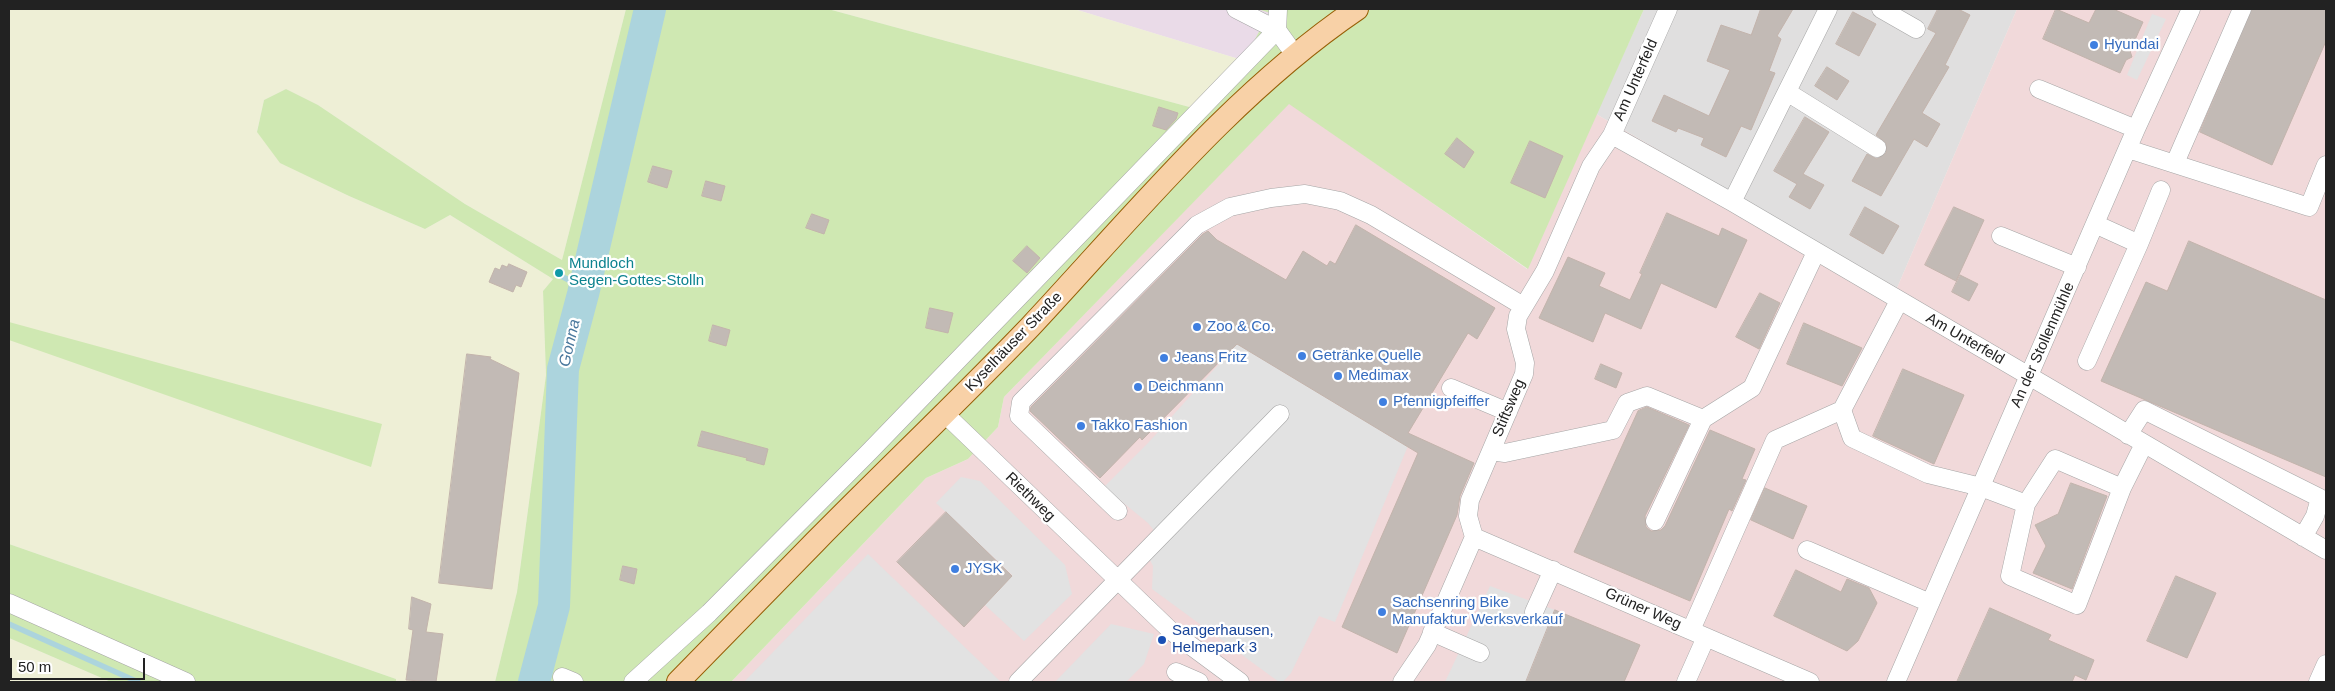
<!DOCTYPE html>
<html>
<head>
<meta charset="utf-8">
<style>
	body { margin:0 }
	#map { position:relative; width:2335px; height:691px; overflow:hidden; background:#f1eee9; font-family:Arial,sans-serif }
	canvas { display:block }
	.frame { position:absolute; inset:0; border:10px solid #222; pointer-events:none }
	.scale { position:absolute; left:10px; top:658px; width:135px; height:22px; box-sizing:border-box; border:2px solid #222; border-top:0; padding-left:6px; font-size:15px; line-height:18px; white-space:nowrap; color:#222; -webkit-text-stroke:4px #fff; paint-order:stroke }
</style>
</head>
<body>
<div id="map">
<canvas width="2335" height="691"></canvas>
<div class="frame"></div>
<div class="scale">50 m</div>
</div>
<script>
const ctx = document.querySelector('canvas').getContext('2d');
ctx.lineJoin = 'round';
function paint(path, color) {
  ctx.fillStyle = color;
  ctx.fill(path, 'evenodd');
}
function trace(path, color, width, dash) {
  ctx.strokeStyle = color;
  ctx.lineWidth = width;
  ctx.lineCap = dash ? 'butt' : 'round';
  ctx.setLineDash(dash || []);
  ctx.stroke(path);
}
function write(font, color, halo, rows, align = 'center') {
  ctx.font = font + ' Arial,sans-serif';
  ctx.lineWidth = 4.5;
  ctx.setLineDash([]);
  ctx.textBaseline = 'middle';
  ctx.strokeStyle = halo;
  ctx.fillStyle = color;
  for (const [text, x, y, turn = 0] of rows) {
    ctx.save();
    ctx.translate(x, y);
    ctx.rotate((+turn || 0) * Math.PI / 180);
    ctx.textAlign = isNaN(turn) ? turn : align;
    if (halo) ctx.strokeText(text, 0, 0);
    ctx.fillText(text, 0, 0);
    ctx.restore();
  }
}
paint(new Path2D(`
	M1644,9h373l-120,279 -301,-174z`), '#e0dfdf');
paint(new Path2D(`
	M2017,9h309v673h-1595l195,-204 42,-19 30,-32 6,-30 285,-294 238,166 69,-155 301,174z`), '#f1d9da');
paint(new Path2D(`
	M1074,9h196l-13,29 -15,22z`), '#eadbe8');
paint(new Path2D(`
	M9,9h617l-64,251 -97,-56 -147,-99 -32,-16 -22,11 -7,31 24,32 68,33 76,33 25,-14 103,64 -10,12 3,84 -29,217 -22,90h-99v-3l-387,-135z
	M828,9h246l168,51 -49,48z
	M9,638l102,44h-102z`), '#eeefd6');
paint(new Path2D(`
	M626,9h202l365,99c16,-16 37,-32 51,-50 10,-15 16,-30 26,-45l-12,-4h386l-116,260 -239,-165 -285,293 -6,30 -30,32 -42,19 -195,204h-236l22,-90 29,-217 -3,-84 10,-12 -103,-64 -25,14 -76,-33 -69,-33 -23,-31 7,-32 22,-11 32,16 147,99 97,56z
	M9,322l373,102 -11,43 -362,-127z
	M9,544l387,135v3h-285l-102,-44z`), '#cfe8b2');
paint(new Path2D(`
	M2152,14l14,5 -29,61 -10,-5z
	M1237,344l165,99 8,-2 -75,181 -16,-6 -28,57 -8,9h-4l-127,-93 1,-23 -7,-14 14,-14 -12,-15 -44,-36 44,-44z
	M961,477l19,4 85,84 7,29 -48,47 -39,-36 27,-30 -76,-72z
	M868,554l133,128h-257z
	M1490,586l65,24 -29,72h-81z
	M1111,624l43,10 -10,30 -18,18h-71z`), '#e2e2e2');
trace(new Path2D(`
	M561,276l23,12
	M9,624l129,58`), '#acd4dd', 5.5);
trace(new Path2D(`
	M534,682l20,-76 9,-237 20,-75 67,-285`), '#acd4dd', 32);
const building = new Path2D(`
	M1761,9h32l-16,27 4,3 -12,32 6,2 -24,57 -10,-4 -15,31 -25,-12 3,-7 -26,-10 -2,4 -24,-11 12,-26 45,21 21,-46 -23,-9 14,-36 30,10z
	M1938,9h20l12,6 -25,50 4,2 -27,46 18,11 -13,23 -13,-8 -33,57 -29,-15 15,-27 10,5 9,-6v-10l-10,-8 60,-102 -8,-4z
	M2056,9l33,14 7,-14h17l30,13 -13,29 2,6 -6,3 -6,13 -77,-34z
	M2252,9h74v32l-54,124 -72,-33z
	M1853,12l23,12 -17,32 -23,-12z
	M1827,67l22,14 -12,19 -22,-14z
	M1159,107l19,6 -2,6 -10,11 -13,-4z
	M1805,117l24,15 -26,42 21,11 -14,24 -21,-12 8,-13 -23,-13z
	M1457,138l17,14 -10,16 -19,-14z
	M1530,141l33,15 -18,42 -34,-15z
	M653,166l19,5 -5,17 -19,-6z
	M706,181l19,5 -4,15 -19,-5z
	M1865,207l34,19 -16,28 -33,-19z
	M1954,207l30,13 -28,61 -31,-16z
	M1667,213l52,23 3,-8 25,12 -31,68 -55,-25 -20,46 -36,-16 -12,29 -54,-24 29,-61 37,16 -6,13 31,14 12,-26 -2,-1z
	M812,214l17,6 -5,14 -18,-6z
	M1356,225l139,83 -18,31 -9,-6 -60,100 66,30 -14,33 -3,19 -60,138 -55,-26 76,-174 -181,-109 -95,96 -2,-3 -40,41 -70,-67 1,-4 172,-173 5,-3 9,9 69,40 17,-29 24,15 3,-5 5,3z
	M2189,241l137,59v177l-225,-96 45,-99 21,9z
	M1027,246l13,12 -13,15 -14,-12z
	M509,264l18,8 -6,15 -5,-2 -3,7 -24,-10 6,-14 5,2 2,-5 5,2z
	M1960,275l18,9 -9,17 -17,-9z
	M1760,293l20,10 -21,46 -23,-12z
	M930,308l23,5 -5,20 -22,-5z
	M1804,323l58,25 -20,38 -55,-22z
	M713,325l17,5 -4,16 -17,-5z
	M467,354l24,3 -1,2 29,14 -27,216 -53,-6z
	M1601,364l21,9 -6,15 -21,-9z
	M1903,369l61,26 -30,69 -61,-28z
	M1647,407l42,18 -44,91 1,11 5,4 10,-1 4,-4 45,-96 45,19 -13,30 4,1 -14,31 -3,-2 -39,92 -116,-49 64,-141z
	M702,431l66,18 -4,16 -18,-5 1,-2 -49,-12z
	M2071,483l36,13 -35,93 -39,-16 13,-27 -11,-21 23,-11z
	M1765,488l42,18 -14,33 -42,-19z
	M946,512l66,64 -48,51 -67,-65z
	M623,566l14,3 -3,15 -14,-4z
	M1796,570l45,22 6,-13 22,9 8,15 -19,38 -11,10 -73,-35z
	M2176,576l40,17 -29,65 -40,-17z
	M412,597l19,7 -5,28 17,2 -7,48 -30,-2 7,-50 -4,-1z
	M1990,608l61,27 -3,5 46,20 -8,20 -11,-5 -3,7h-115z
	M1555,610l85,35 -16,37h-98z`);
paint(building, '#c2bab5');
trace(building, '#c3b4ac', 1);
const minor = new Path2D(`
	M1278,9l-1,21 18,25
	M1881,9l35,20
	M2039,89l97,40
	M1787,92l90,56
	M1612,135l120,67 594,348
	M2128,149l181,58 17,-42
	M2175,163l67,-154
	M1732,202l96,-193
	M2001,236l76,31
	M2139,244l22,-54
	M1899,301l-57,109 10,28 76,36 53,13 45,17 29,-45 67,29 -45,117 -67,-29 16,-72
	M2087,361l52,-117 -44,-20
	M1451,388l57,24
	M945,414l226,217 69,51
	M2128,435l16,-25 176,88 -5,18 -12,21
	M1491,451l14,2 108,-23 14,-27 20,-7 56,23 49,-31 64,-136
	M2122,488l22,-44
	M1118,511l-99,-95 2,-14 176,-177 33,-18 41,-9 34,-4 35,7 31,14 152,91
	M1655,521l48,-102
	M1474,537l336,145
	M1807,550l123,53
	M9,603l177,79
	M1534,612l19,-42
	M1691,630l84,-190 67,-30
	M1432,632l48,21
	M1176,672l23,10
	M562,677l12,5
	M633,682l76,-69 161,-162 407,-421 -41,-21
	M1018,682l262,-268
	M1402,682l25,-37 47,-108 -6,-21 2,-16 54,-126 1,-11 -9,-34 2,-13 27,-45 46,-105 21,-31 56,-126
	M1686,682l20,-45
	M1896,682l240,-553 55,-120
	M2318,682l8,-18`);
const major = new Path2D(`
	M678,682c46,-47 92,-94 138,-141 71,-72 144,-141 214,-214 102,-109 203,-234 327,-318`);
trace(minor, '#a6a6a6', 19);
trace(major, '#986007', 24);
trace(minor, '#fff', 18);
trace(major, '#f8d1a7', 22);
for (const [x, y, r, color] of [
	[2094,45,5,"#3f7fe0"],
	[559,273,5,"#0f9aa8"],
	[1197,327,5,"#3f7fe0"],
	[1302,356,5,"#3f7fe0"],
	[1164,358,5,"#3f7fe0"],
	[1338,376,5,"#3f7fe0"],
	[1138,387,5,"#3f7fe0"],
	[1383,402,5,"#3f7fe0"],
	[1081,426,5,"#3f7fe0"],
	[955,569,5,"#3f7fe0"],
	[1382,612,5,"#3f7fe0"],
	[1162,640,5,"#1a4fb4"]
]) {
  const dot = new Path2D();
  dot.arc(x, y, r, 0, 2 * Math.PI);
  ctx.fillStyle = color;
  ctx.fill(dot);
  trace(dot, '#fff', 2);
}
write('15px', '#366cbe', '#fff', [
	["Hyundai",2104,45],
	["Zoo & Co.",1207,327],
	["Getränke Quelle",1312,356],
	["Jeans Fritz",1174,358],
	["Medimax",1348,376],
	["Deichmann",1148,387],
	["Pfennigpfeiffer",1393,402],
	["Takko Fashion",1091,426],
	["JYSK",965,569],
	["Sachsenring Bike",1392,603],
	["Manufaktur Werksverkauf",1392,620]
], 'left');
write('15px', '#222', '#fff', [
	["Am Unterfeld",1636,80,-66],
	["Am Unterfeld",1965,339,30],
	["Kyselhäuser Straße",1014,342,-46],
	["An der Stollenmühle",2043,345,-66],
	["Stiftsweg",1509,408,-67],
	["Riethweg",1030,497,44],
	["Grüner Weg",1643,609,24]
]);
write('15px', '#0d838f', '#fff', [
	["Mundloch",569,264],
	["Segen-Gottes-Stolln",569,281]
], 'left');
write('15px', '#164399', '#fff', [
	["Sangerhausen,",1172,631],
	["Helmepark 3",1172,648]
], 'left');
write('italic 16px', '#4b799e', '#fff', [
	["Gonna",570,343,-77]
]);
</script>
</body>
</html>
